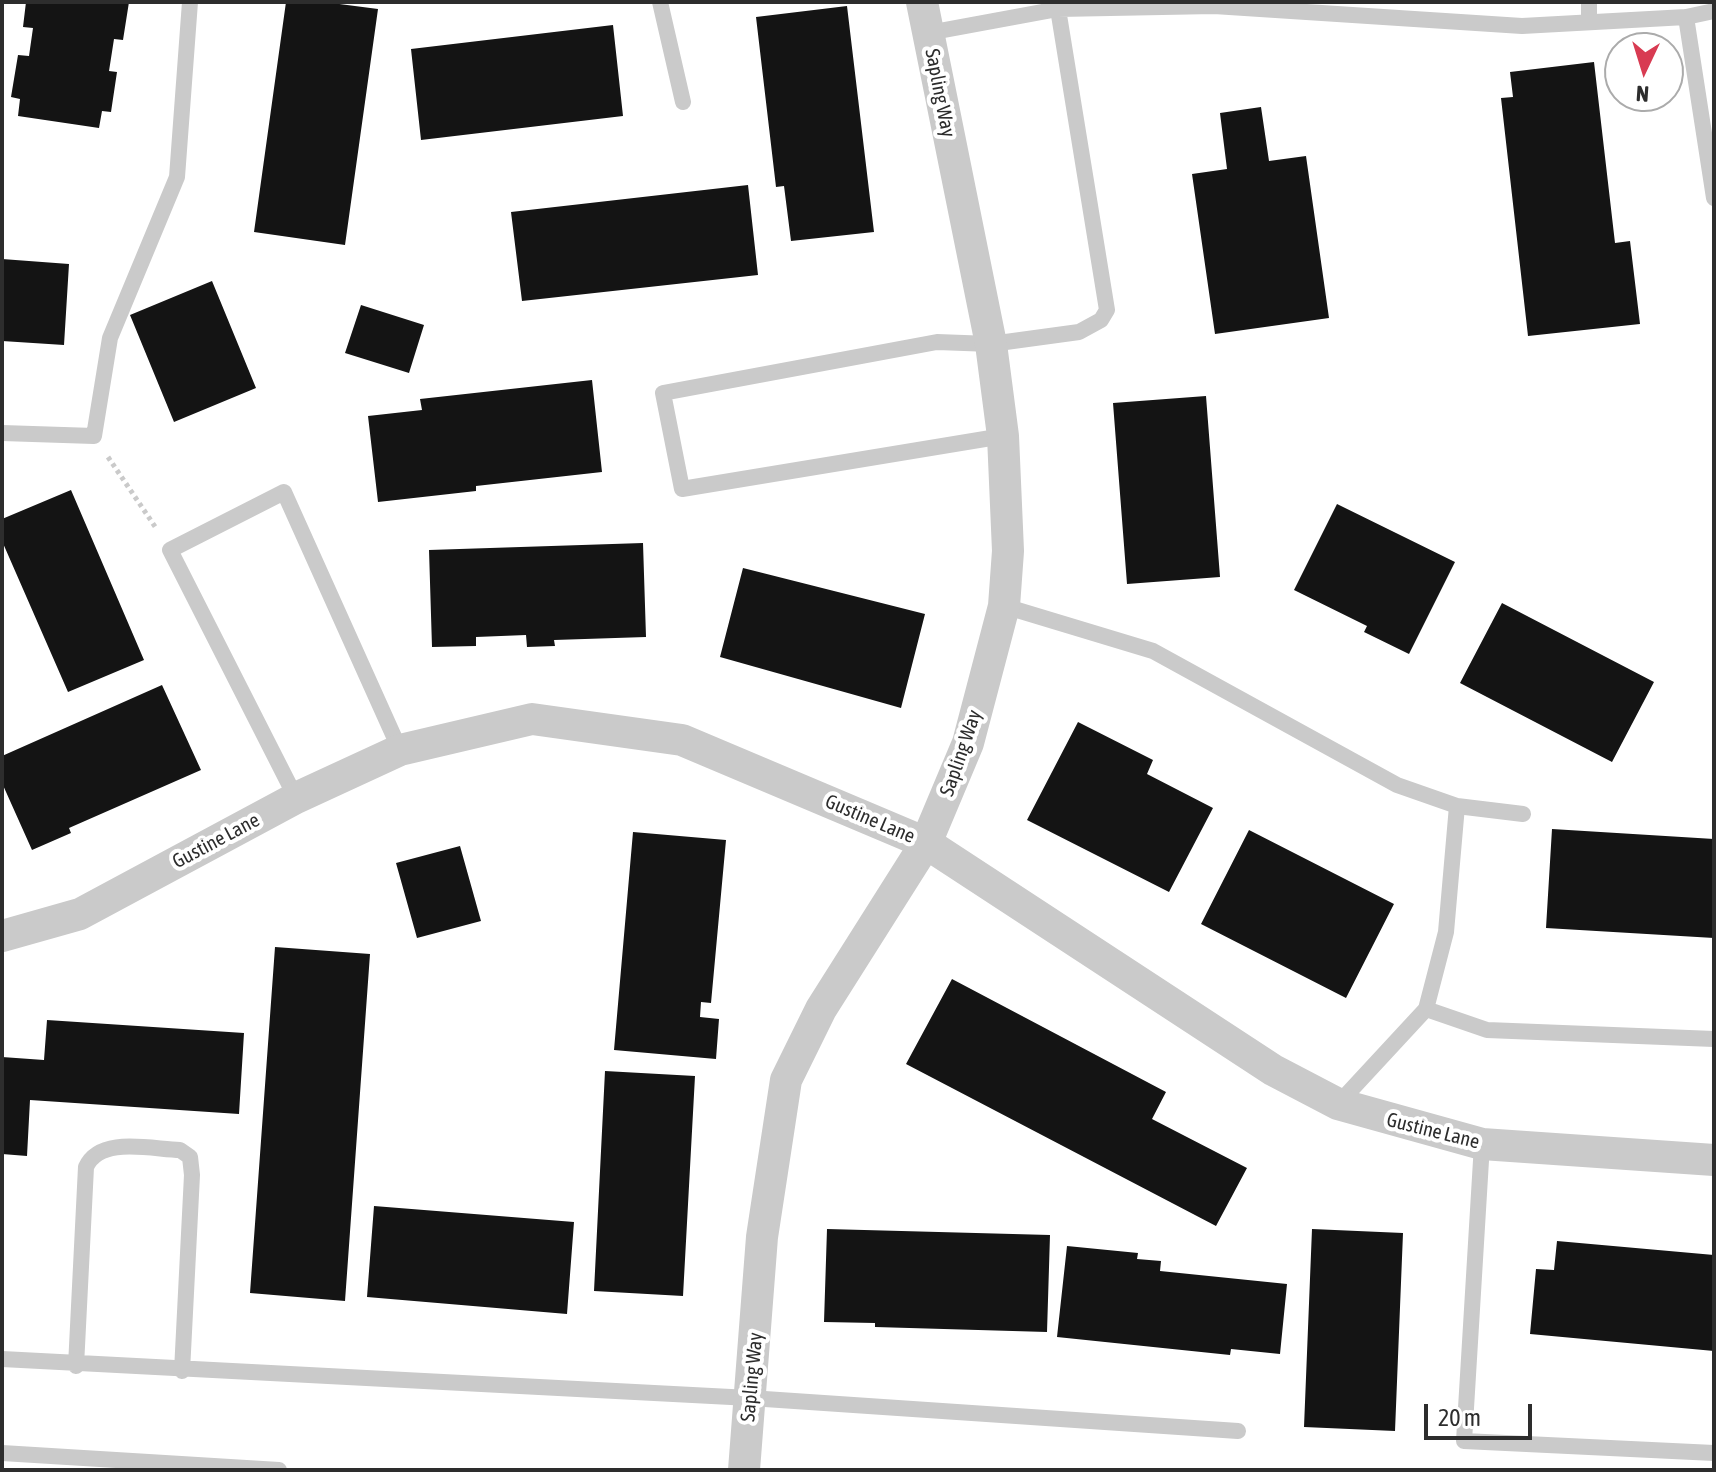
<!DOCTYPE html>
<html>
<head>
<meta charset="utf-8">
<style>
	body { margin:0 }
	#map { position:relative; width:1716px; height:1472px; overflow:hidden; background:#fff; font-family:"Asap Condensed",sans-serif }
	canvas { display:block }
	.frame { position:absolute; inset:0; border:4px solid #2d2d2d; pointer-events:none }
	.north { position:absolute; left:1604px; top:32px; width:80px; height:80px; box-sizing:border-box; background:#fff; border:2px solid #ababab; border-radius:50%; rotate:184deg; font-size:22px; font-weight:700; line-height:32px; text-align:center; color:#2d2d2d }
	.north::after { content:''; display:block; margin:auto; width:28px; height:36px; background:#d83b52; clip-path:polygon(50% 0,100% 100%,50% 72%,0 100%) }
	.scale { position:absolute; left:1424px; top:1404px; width:108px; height:36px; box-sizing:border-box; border:4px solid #2d2d2d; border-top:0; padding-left:10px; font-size:24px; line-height:28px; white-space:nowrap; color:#2d2d2d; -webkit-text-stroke:6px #fff; paint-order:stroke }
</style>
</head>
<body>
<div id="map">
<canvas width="1716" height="1472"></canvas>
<div class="frame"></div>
<div class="north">N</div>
<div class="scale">20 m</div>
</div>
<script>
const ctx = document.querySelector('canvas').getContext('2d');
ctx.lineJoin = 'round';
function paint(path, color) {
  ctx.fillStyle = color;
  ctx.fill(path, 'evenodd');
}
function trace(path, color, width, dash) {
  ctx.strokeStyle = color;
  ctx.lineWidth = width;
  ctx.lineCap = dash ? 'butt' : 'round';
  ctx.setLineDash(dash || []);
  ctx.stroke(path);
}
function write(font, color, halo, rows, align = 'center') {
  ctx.font = font + ' "Asap Condensed",sans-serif';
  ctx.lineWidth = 8;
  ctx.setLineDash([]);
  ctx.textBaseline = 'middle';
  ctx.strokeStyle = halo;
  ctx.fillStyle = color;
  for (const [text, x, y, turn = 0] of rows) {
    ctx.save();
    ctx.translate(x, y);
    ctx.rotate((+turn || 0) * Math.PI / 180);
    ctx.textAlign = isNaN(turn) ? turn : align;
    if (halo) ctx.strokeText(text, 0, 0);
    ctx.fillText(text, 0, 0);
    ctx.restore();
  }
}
paint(new Path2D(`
	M26,2h103l-6,38 -9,-1 -5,32 8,1 -6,40 -9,-1 -3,17 -81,-12 2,-17 -9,-2 7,-42 11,1 4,-28 -10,-1z
	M286,2h38l54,7 -33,236 -91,-13z
	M847,6l27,226 -83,9 -7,-55 -8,1 -20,-170z
	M613,25l10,91 -202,24 -10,-91z
	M1594,62l21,181 15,-2 10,83 -112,12 -27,-238 12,-1 -3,-25z
	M1261,107l8,54 37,-5 23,162 -114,16 -23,-160 35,-5 -7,-56z
	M748,185l10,90 -236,26 -11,-89z
	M2,259l67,5 -5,81 -62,-4z
	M212,281l44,107 -82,34 -44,-107z
	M361,305l63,20 -15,48 -64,-20z
	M592,380l10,92 -126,14v5l-98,11 -10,-86 54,-6 -2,-11z
	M1206,396l14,181 -93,7 -14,-181z
	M71,490l73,170 -76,32 -66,-151v-22z
	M1337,504l118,58 -46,92 -45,-22 3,-6 -73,-36z
	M643,543l3,94 -92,3 1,6 -28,1 -1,-12 -50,2v9l-44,1 -3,-97z
	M743,568l182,46 -24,94 -181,-51z
	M1502,603l152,79 -42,80 -152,-79z
	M162,685l39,85 -132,58 2,5 -39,17 -30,-67v-27z
	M1078,722l75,38 -6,14 66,34 -44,84 -142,-72z
	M1552,829l162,10v99l-168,-10z
	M1249,830l145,74 -48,94 -145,-74z
	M633,832l93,8 -15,163 -10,-1 -1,15 19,2 -3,40 -102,-9z
	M460,846l21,75 -64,17 -21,-75z
	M275,947l95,7 -25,347 -95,-8z
	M952,979l214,113 -14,27 95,49 -31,58 -310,-162z
	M47,1020l197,13 -5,81 -209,-14 -3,56 -25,-2v-97l42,3z
	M605,1071l90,5 -12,220 -89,-5z
	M374,1206l200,16 -7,92 -200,-17z
	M827,1229l223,6 -3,97 -172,-5v-4l-51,-1z
	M1312,1229l91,4 -8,198 -91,-4z
	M1557,1241l157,14v96l-184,-17 6,-65 18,1z
	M1067,1246l71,7 -1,6 24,2 -1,10 127,13 -7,70 -49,-5 -1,6 -173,-18z`), '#141414');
trace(new Path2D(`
	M108,457l48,71`), '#cacaca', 5, [4, 4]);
trace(new Path2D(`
	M660,2l23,100
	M1589,2v19
	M1686,17l28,181
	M928,33l130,-24 156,-3 308,20 164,-9 28,-6
	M2,433l92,3 16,-98 67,-161 13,-175
	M1003,436l-321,53 -19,-96 274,-51 54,2 88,-12 22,-12 6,-10 -49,-301
	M1004,606l149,45 244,134 60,21 66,8
	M296,798l-126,-248 114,-58 116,258
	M1426,1009l61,21 227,9
	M1338,1104l88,-95 20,-77 11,-126
	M1482,1144l-18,297 250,12
	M2,1359l748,39 488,33
	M76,1366l10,-199c14,-31 64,-18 94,-17l10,7 2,18 -10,196
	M2,1453l277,17`), '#cacaca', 16);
trace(new Path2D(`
	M2,936l78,-22 216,-116 104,-48 132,-31 150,21 244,103 347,227 65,34 144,40 232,16
	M744,1470l18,-233 24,-157 35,-71 105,-166 42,-100 36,-137 4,-55 -5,-115 -12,-92 -69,-342`), '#cacaca', 32);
write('20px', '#2d2d2d', '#fff', [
	["Sapling Way",940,93,79],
	["Sapling Way",961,753,-71],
	["Gustine Lane",870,819,23],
	["Gustine Lane",216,841,-28],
	["Gustine Lane",1433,1131,14],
	["Sapling Way",752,1377,-85]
]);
</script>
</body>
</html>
